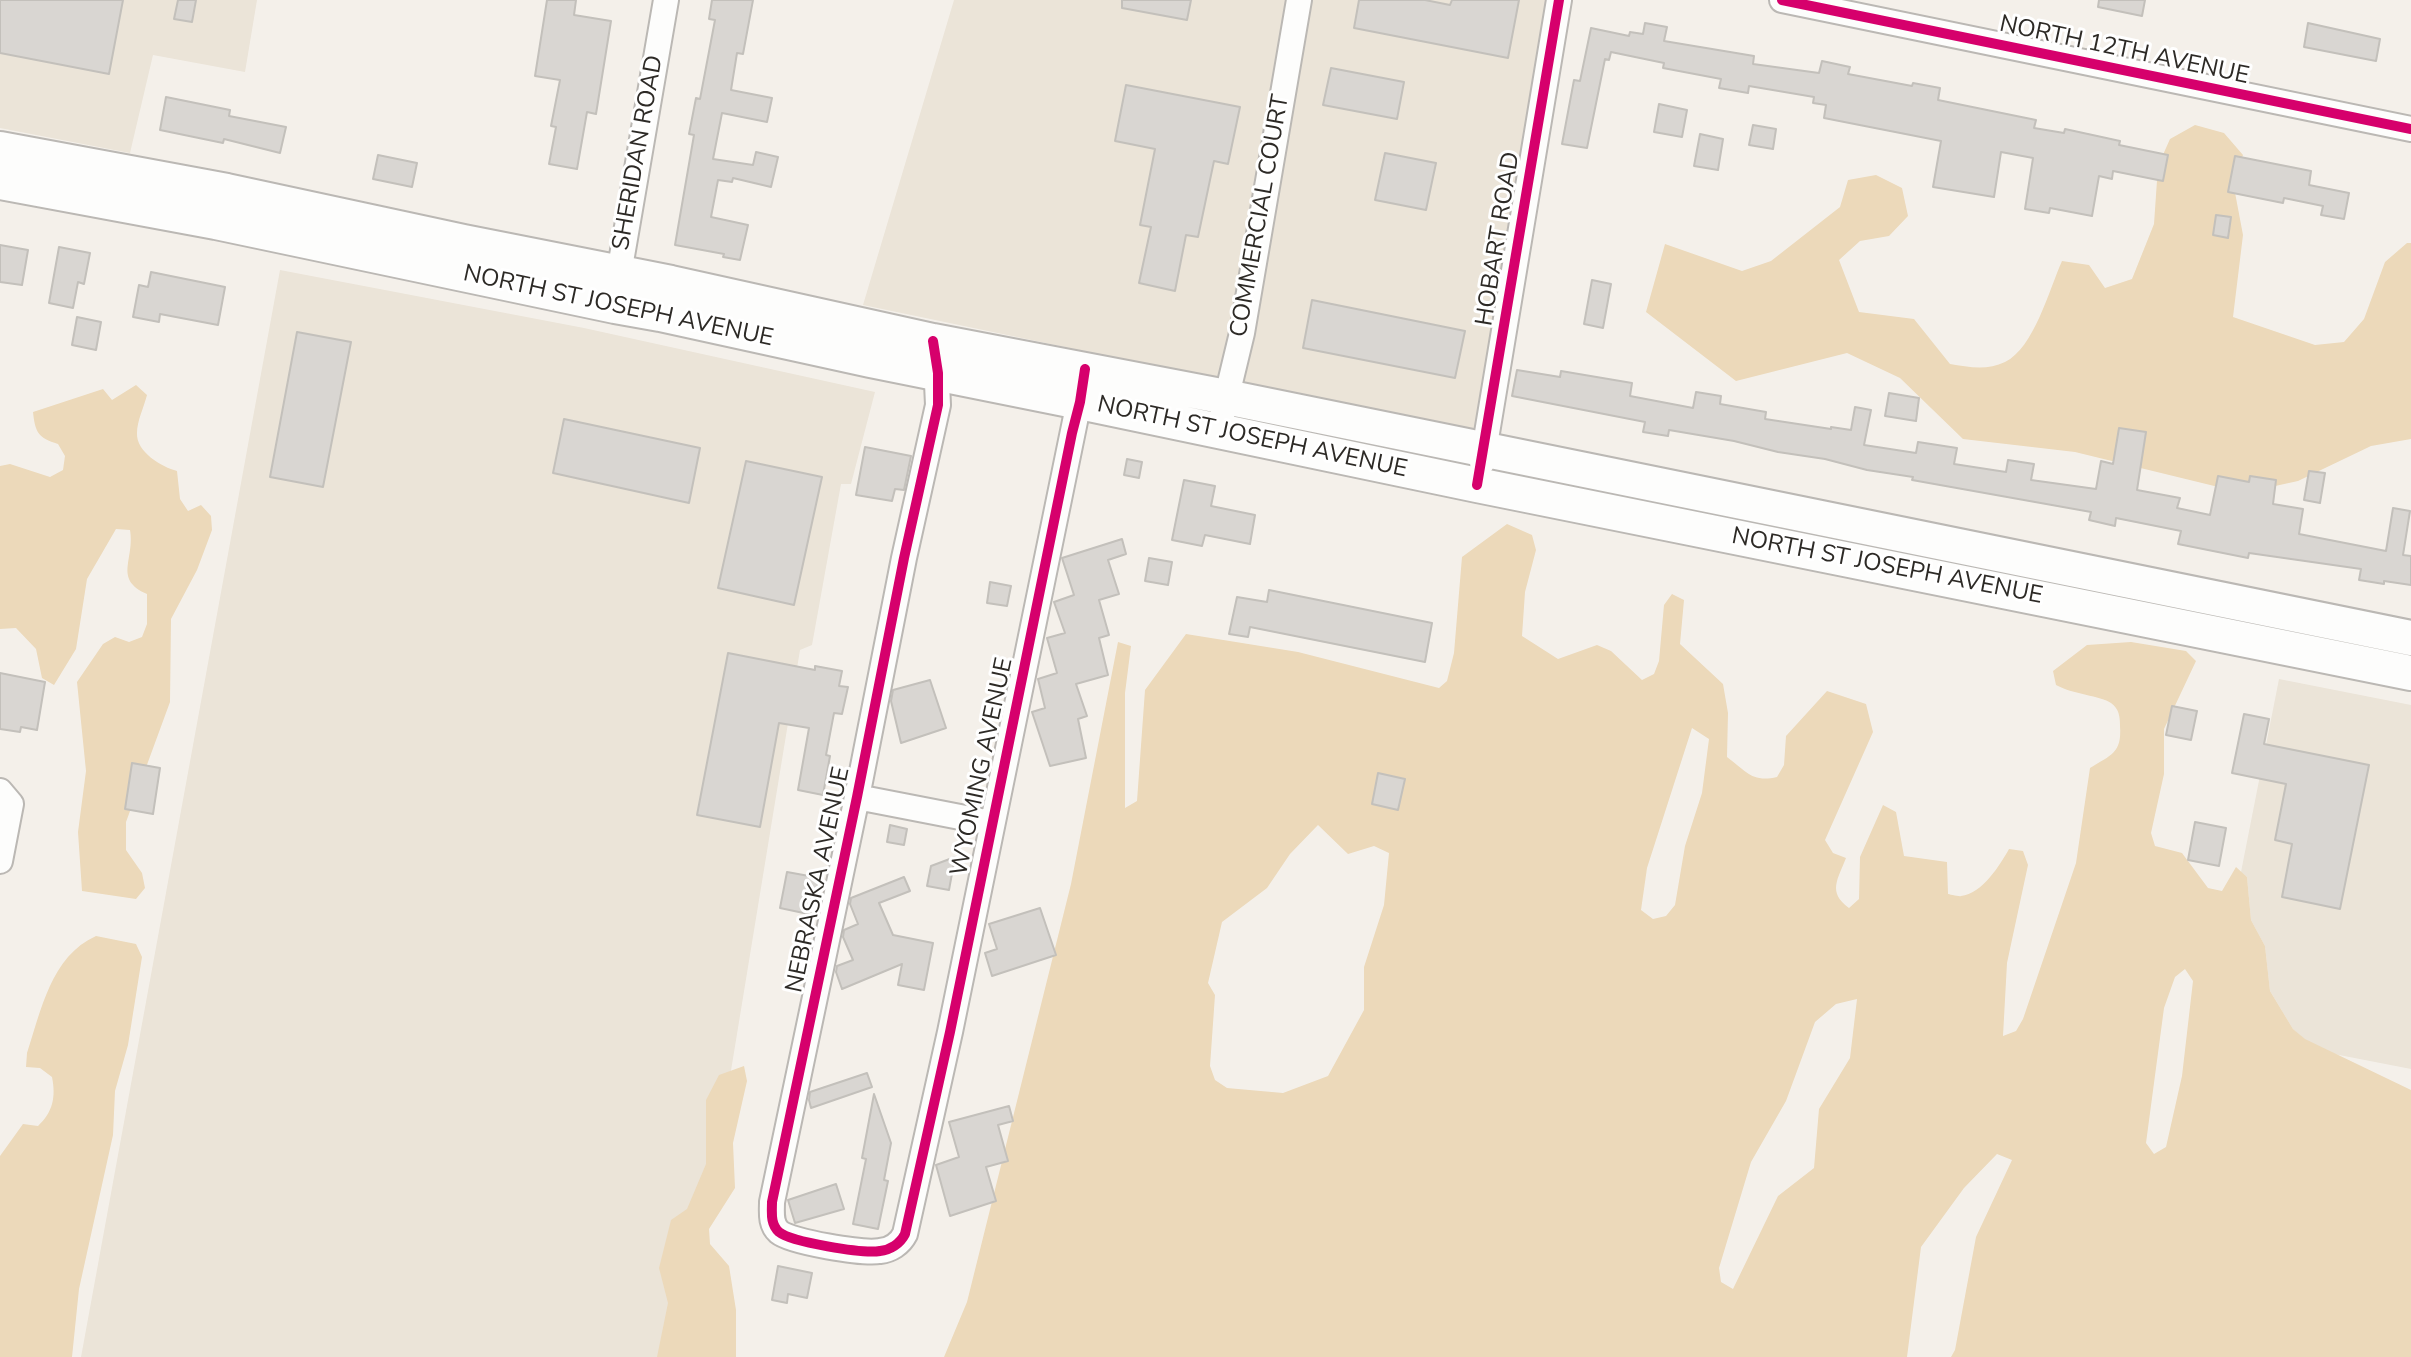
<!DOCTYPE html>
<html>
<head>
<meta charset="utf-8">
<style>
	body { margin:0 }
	canvas { display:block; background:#f4f0ea }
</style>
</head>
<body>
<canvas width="2411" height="1357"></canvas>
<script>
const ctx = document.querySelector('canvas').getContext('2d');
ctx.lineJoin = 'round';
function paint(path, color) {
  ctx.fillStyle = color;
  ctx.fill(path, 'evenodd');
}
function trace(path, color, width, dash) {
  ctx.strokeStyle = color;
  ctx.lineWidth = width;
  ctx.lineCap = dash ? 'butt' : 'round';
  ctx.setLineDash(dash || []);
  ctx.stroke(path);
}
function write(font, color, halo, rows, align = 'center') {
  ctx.font = font + ' "Nunito Sans",sans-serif';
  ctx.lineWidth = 6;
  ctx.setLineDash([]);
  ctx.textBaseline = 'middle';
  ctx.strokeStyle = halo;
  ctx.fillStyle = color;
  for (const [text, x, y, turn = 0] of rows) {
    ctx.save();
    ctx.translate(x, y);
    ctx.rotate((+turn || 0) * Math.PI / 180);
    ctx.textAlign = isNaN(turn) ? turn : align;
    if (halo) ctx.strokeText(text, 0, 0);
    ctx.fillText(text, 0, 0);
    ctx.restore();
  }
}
paint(new Path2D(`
	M0,0h257l-12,72 -92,-17 -23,98 -130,-25z
	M954,0h600l-56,437 -635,-132z
	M280,270l304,58 291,64 -24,92h-10l-29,161 -12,5 -116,707h-603z
	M2279,679l132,26v364l-77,-15 -30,-15 -11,-10 -23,-38 -5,-45 -14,-26 -4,-43 -6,-5z`), '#ebe4d8');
paint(new Path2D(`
	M2195,125l29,8 19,22 -10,27 10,53 -10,82 82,28 29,-3 20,-23 21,-57 22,-19h4v196l-40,7 -73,35 -55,12 -168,-41 -112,-13 -63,-61 -53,-25 -111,28 -90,-69 19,-68 77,27 29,-10 69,-54 8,-27 28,-5 26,13 6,28 -19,20 -29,5 -21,19 20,52 55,7 36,45c18,3 37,7 55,-2 29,-14 44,-72 57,-101l27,4 16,23 27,-9 22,-55 4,-58 12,-27z
	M136,385l11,10c-3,12 -10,26 -10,38 -1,19 25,34 40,38l3,28 8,12 13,-6 10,11 1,14 -15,40 -26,49 -1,83 -44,120v28l16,23 3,15 -9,11 -54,-8 -4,-59 8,-61 -9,-89 26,-38 12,-7 14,5 13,-5 5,-13v-30c-34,-15 -12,-34 -17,-64l-14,-1 -29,50 -11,70 -22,36 -12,-7 -6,-29 -20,-21 -16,1v-163l10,-2 40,13 13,-7 2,-14 -7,-12c-20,-6 -23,-12 -25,-32l70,-23 9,11z
	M1507,524l25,11 4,15 -11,42 -3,44 36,23 39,-14 14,6 31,29 12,-6 5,-13 5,-56 8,-11 12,6 -4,44 43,40 5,29 -1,44c19,14 25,26 50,20l7,-12 2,-29 41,-45 39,13 7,28 -48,108 8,13 13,5c-8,21 -19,34 3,50l10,-9 1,-42 23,-52 13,7 8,44 43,6 1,32c0,0 12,3 13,2 21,-2 39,-31 48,-47l14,2 5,14 -21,98 -4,73 13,-5 7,-12 53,-156 14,-95c21,-13 32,-15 30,-42 0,-10 -1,-17 -9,-23 -10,-7 -39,-9 -55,-18l-3,-14 34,-26 44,-3 55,9 10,10 -32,68v45l-13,59 4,13 27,7 26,35 14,3 14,-24 11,10 4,43 14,26 5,45 23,38 12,10 106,51v267h-460l4,-7 21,-113 36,-77 -15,-6 -33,34 -43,59 -14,110h-963l23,-55 104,-418 47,-242 13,4 -6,47v115l12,-7 8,-111 41,-56 112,18 141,36 8,-7 7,-28 8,-96zM1692,728l17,11 -7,54 -17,53 -10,59 -9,11 -13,3 -12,-9 6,-42zM1318,825l30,29 26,-8 15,7 -5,52 -20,62v43l-36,66 -45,17 -56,-5 -12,-8 -5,-14 5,-71 -7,-12 14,-61 45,-34 23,-34zM2185,969l8,12 -11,95 -16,71 -12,7 -8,-11 18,-135 11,-31zM1857,999l-7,59 -31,51 -5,59 -36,28 -45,93 -12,-7 -2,-14 32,-106 35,-61 29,-79 21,-18z
	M96,936l40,8 6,13 -14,88 -13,46 -2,44 -34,154 -7,68h-72v-201l23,-32 15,2c15,-14 18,-29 14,-49l-12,-9 -14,-1 1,-14c14,-42 24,-97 69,-117z
	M744,1066l3,15 -14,62 2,45 -26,41 1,15 19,22 7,44v47h-79l11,-54 -9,-35 12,-48 16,-11 19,-45v-64l13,-25z`), '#ecd9ba');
const building = new Path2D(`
	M0,0h123l-14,74 -109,-21z
	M178,0h18l-4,22 -18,-3z
	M547,0h29l-2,15 37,6 -15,93 -9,-2 -10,57 -28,-5 7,-37 -5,-1 9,-46 -25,-4z
	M712,0h41l-10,54 -6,-1 -6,37 41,8 -5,24 -45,-9 -9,46 40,6 3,-13 22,5 -7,30 -38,-9 -1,4 -14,-2 -7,37 37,8 -8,35 -17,-3 1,-3 -49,-9 19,-110 -5,-1 7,-36 4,1 15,-79 -6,-1z
	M1122,0h69l-4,20 -65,-12z
	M1359,0h66l25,5 2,-5h67l-11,58 -154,-30z
	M2099,0h46l-3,16 -44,-9z
	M1645,23l22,4 -3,14 90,15 -1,8 66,9 3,-12 28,6 -2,7 64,12 1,-3 27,5 -2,12 98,20 -2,8 30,5 1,-4 55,12 -1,4 49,10 -5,26 -50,-10 -1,8 -13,-3 -7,40 -42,-8 -1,5 -24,-4 8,-51 -32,-6 -7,45 -61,-10 8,-46 -117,-23 2,-13 -13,-2 1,-6 -65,-11 -1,7 -29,-5 2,-9 -58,-11 1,-5 -53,-11 -2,8 -4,-1 -18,89 -25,-4 12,-64 6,1 11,-53 38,8 1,-4 13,2z
	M2308,23l72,16 -4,22 -72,-14z
	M1331,68l73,14 -7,37 -74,-14z
	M1126,85l114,22 -12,57 -14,-3 -16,76 -12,-2 -11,56 -36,-8 12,-56 -11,-2 15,-76 -40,-8z
	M166,97l64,13 -1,6 57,11 -6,26 -56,-14 -1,4 -63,-13z
	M1659,104l28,6 -5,27 -28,-5z
	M1753,125l23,4 -3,20 -24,-4z
	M1700,134l23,5 -5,31 -24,-4z
	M1385,153l51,10 -10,47 -51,-10z
	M378,155l39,8 -5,24 -39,-8z
	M2235,156l76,15 -2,14 40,8 -5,26 -23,-4 2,-9 -39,-8 -1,5 -55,-11z
	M2216,215l15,2 -3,21 -15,-3z
	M0,245l28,5 -6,35 -22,-3z
	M59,247l31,6 -6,31 -6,-2 -5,26 -24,-5z
	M151,272l74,15 -7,38 -58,-11 -1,8 -26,-5 6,-32 9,2z
	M1592,280l19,4 -8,44 -19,-4z
	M1312,300l153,31 -10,47 -152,-30z
	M77,317l24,5 -5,28 -24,-5z
	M297,332l54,10 -28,145 -53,-10z
	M1517,370l43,7 1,-6 71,12 -2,13 63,12 3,-16 25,4 -1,8 46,8 -1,7 66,10v-2l20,3 4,-23 16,3 -7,35 52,8 2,-11 39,6 -3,16 52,8 2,-12 26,4 -3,16 65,9 5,-28 12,3 6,-36 27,4 -9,58 43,8 -3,10 33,7 8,-39 31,6 1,-6 26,4 -3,24 30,5 -4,25 87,17 7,-43 17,3 -7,44 8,1v29l-27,-4v3l-25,-4 2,-11 -112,-16 -1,5 -70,-14 3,-13 -65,-13 -1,8 -26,-6 2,-8 -179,-32 1,-3 -46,-7 -42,-11 -47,-7 -44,-11 -65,-11 -1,6 -25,-4 2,-10 -133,-26z
	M1889,393l30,5 -3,23 -31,-5z
	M564,419l136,29 -11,55 -136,-30z
	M865,447l46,9 -7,34 -9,-1 -3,12 -36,-6z
	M1127,459l15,3 -3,16 -15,-3z
	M746,461l76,16 -28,128 -76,-17z
	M2309,471l16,2 -5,30 -16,-3z
	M1184,480l31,6 -4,20 44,9 -5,29 -45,-9 -3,11 -30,-6z
	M1122,539l4,15 -18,6 11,34 -20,6 10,35 -10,3 9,37 -32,9 11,32 -9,3 8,39 -36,8 -18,-54 13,-4 -7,-29 19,-6 -10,-35 18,-5 -11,-31 20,-7 -12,-37z
	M1149,558l23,4 -4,23 -23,-4z
	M990,582l21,4 -4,20 -20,-3z
	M1269,590l163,33 -7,39 -175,-35 -2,10 -19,-3 8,-37 30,5z
	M728,653l87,17v-4l27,5 -3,15 9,1 -6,27 -8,-1 -8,42 4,1 -7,39 -25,-5 11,-62 -30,-5 -19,104 -63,-12z
	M0,673l45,9 -8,48 -16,-3 -1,5 -20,-3z
	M930,680l16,48 -45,15 -10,-42 2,-11z
	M2172,706l25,5 -6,29 -25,-5z
	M2244,714l25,5 -5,25 105,21 -29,144 -58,-12 10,-53 -17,-4 11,-56 -54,-11z
	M132,763l28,5 -7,46 -28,-5z
	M1378,773l27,6 -7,31 -26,-6z
	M2195,822l31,6 -7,38 -31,-6z
	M890,825l17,4 -3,16 -17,-3z
	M955,857l-6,33 -22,-4 4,-20z
	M787,872l33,6 -7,37 -33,-7z
	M904,877l6,14 -31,12 14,32 40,8 -9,47 -26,-5 4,-21 -60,25 -6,-17 1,-6 16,-6 -10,-23 1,-7 14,-6 -8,-20 1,-6z
	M1040,908l16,47 -64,21 -7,-23 12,-4 -8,-25z
	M867,1073l5,14 -61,21 -2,-8 1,-8z
	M874,1094l17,49 -7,37 4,1 -10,48 -25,-5 13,-65 -4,-1z
	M1009,1106l4,15 -15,4 10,36 -22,6 10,34 -46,15 -14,-51 23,-8 -10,-35z
	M836,1184l8,25 -49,14 -7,-23z
	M778,1266l34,7 -5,25 -19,-4 -1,9 -15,-3z`);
paint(building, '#d9d6d2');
trace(building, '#c3c0bb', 2);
const minor = new Path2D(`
	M1782,0l629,129
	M617,285l49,-285
	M936,361l2,44 -34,153 -47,239 -85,405c0,10 -2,22 7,30 12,10 84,22 101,19 10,-1 20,-7 25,-17l45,-202 132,-645
	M1223,412l19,-79 57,-333
	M1482,463l77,-463
	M0,791l11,13 -11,57
	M857,797l134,26`);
const secondary = new Path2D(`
	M0,149l227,42 237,51 207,41 262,58 293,56 1185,241
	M0,182l216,40 399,84 45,8 210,46 210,42 397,83 934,188`);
trace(minor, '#bbb8b4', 28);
trace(secondary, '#bbb8b4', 38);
trace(minor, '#fdfdfc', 24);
trace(secondary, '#fdfdfc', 34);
trace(new Path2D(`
	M1782,0l629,129
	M933,341l5,32v32l-34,153 -47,239 -85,405c0,10 -2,22 7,30 12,10 84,22 101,19 10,-1 20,-7 25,-17l45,-202 122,-599 8,-31 5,-33
	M1477,485l82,-485`), '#d6006c', 10);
write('24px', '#2d2a26', '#fff', [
	["NORTH 12TH AVENUE",2124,51,12],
	["SHERIDAN ROAD",639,153,-80],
	["COMMERCIAL COURT",1261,216,-80],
	["HOBART ROAD",1499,239,-81],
	["NORTH ST JOSEPH AVENUE",618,307,12],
	["NORTH ST JOSEPH AVENUE",1252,438,12],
	["NORTH ST JOSEPH AVENUE",1887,567,11],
	["WYOMING AVENUE",983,767,-78],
	["NEBRASKA AVENUE",819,880,-78]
]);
</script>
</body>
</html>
